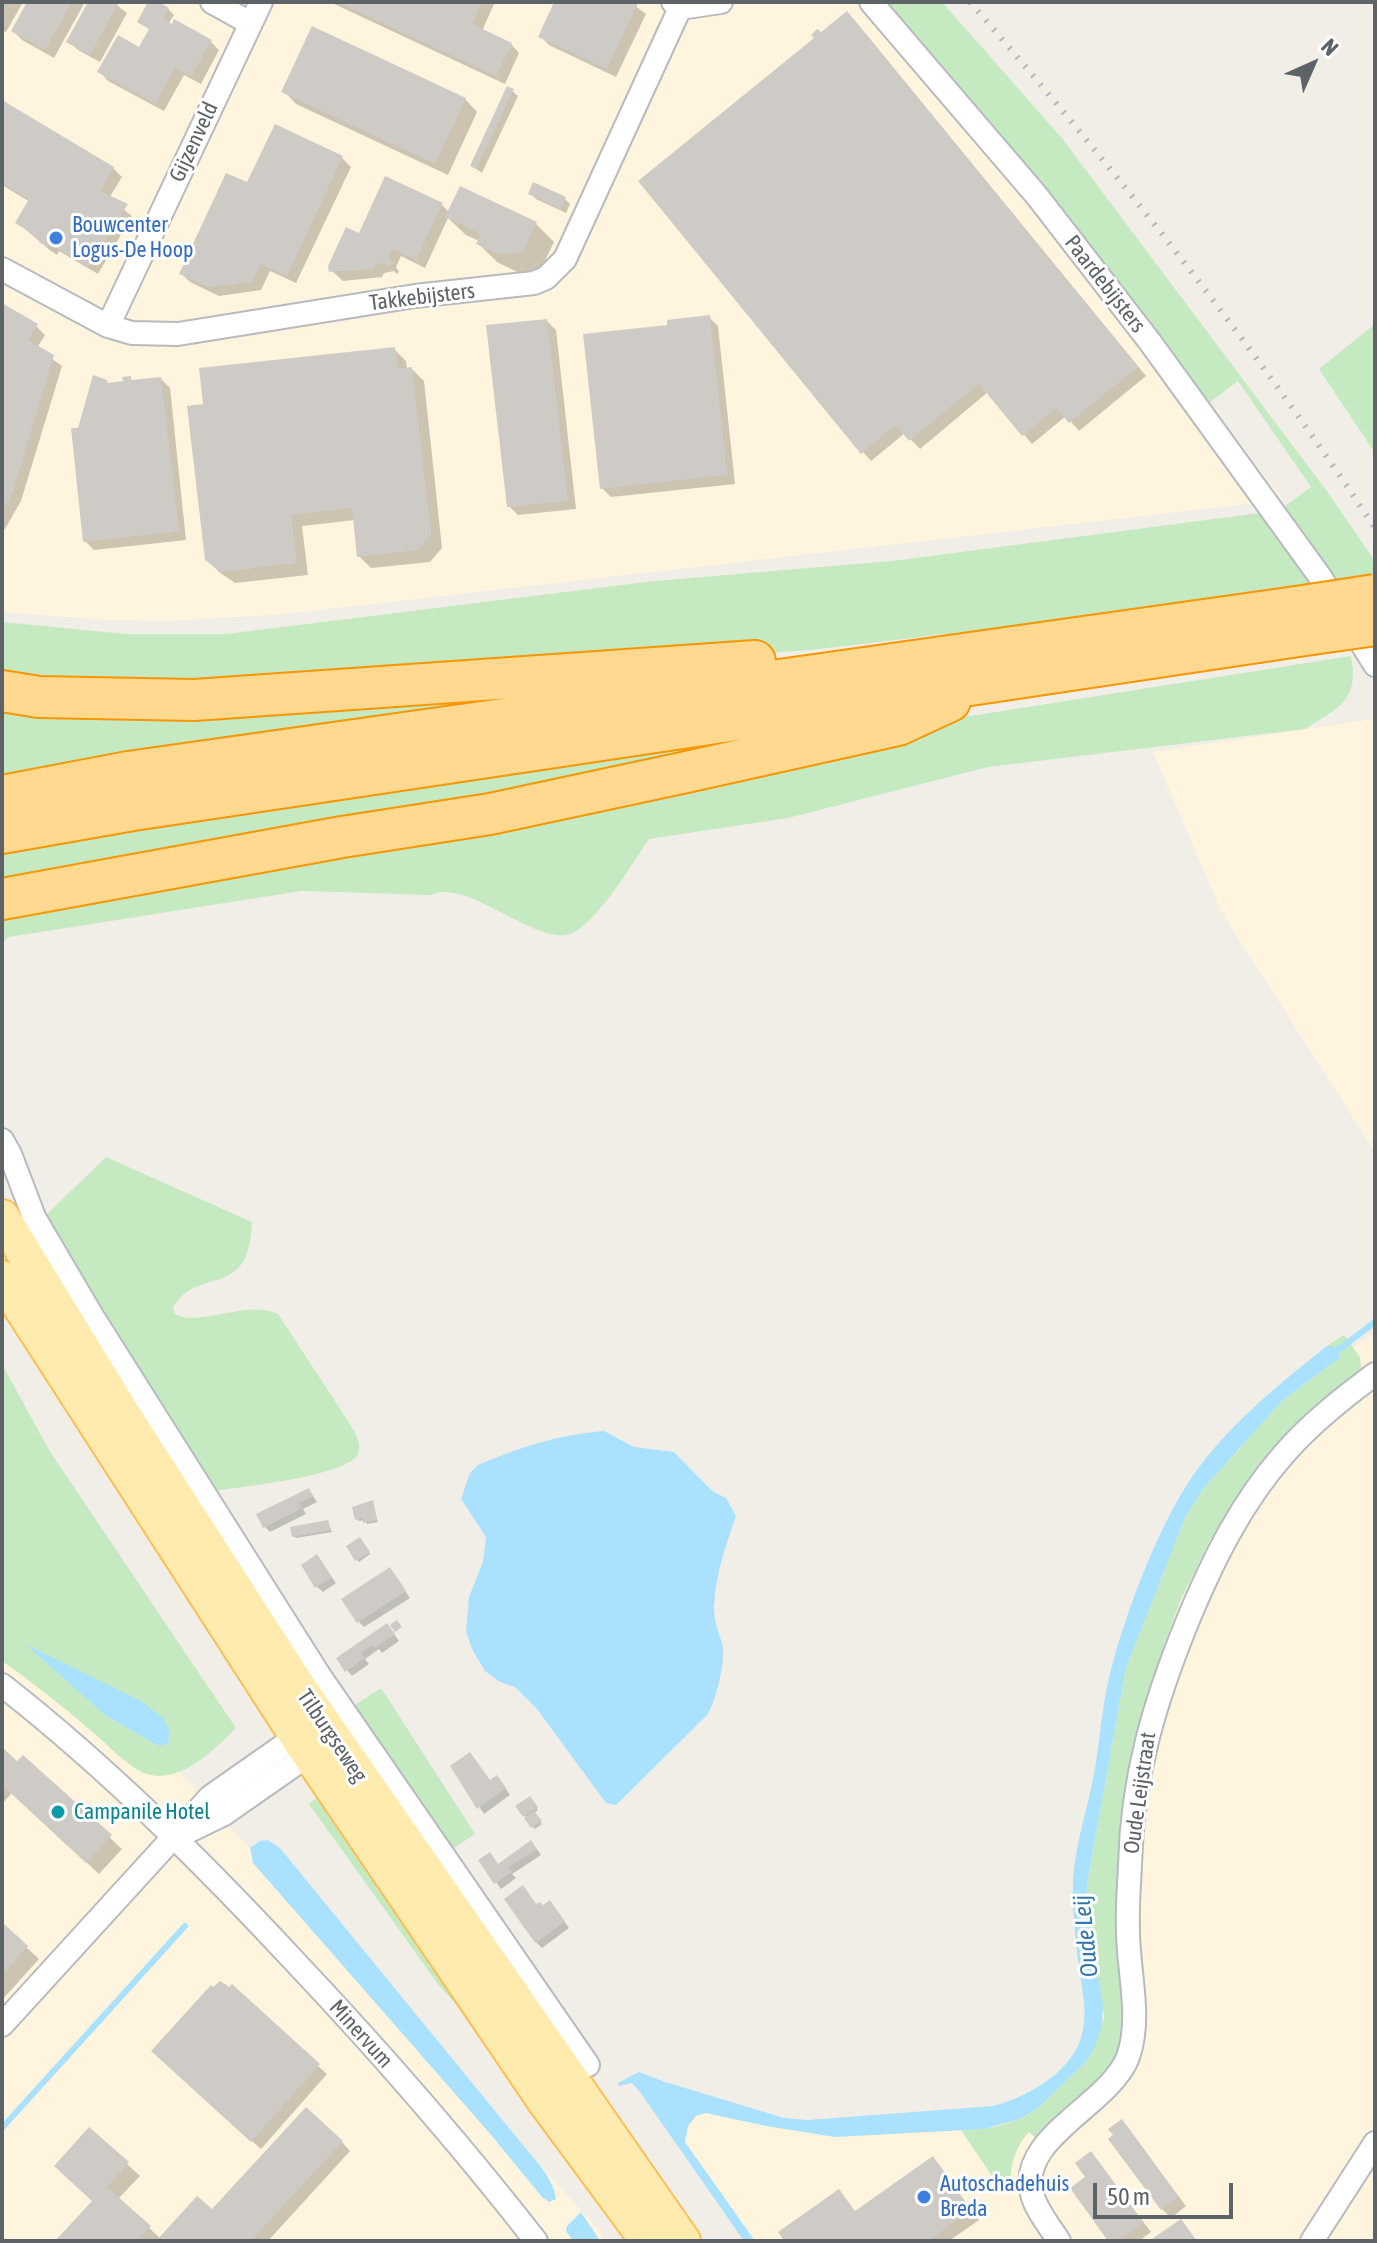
<!DOCTYPE html>
<html>
<head>
<meta charset="utf-8">
<style>
	body { margin:0 }
	#map { position:relative; width:1377px; height:2243px; overflow:hidden; background:#f1eee7; font-family:"Asap Condensed",sans-serif }
	canvas { display:block }
	.frame { position:absolute; inset:0; border:4px solid #5e6368; pointer-events:none }
	.north { position:absolute; left:1273px; top:24px; width:80px; height:80px; -webkit-text-stroke:6px #fff; paint-order:stroke; rotate:45deg; font-size:22px; font-weight:700; line-height:32px; text-align:center; color:#5e6368 }
	.north::after { content:''; display:block; margin:auto; width:28px; height:36px; background:#5e6368; clip-path:polygon(50% 0,100% 100%,50% 72%,0 100%) }
	.scale { position:absolute; left:1093px; top:2183px; width:140px; height:36px; box-sizing:border-box; border:4px solid #5e6368; border-top:0; padding-left:10px; font-size:24px; line-height:28px; white-space:nowrap; color:#5e6368; -webkit-text-stroke:6px #fff; paint-order:stroke }
</style>
</head>
<body>
<div id="map">
<canvas width="1377" height="2243"></canvas>
<div class="frame"></div>
<div class="north">N</div>
<div class="scale">50 m</div>
</div>
<script>
const ctx = document.querySelector('canvas').getContext('2d');
ctx.lineJoin = 'round';
function paint(path, color) {
  ctx.fillStyle = color;
  ctx.fill(path, 'evenodd');
}
function trace(path, color, width, dash) {
  ctx.strokeStyle = color;
  ctx.lineWidth = width;
  ctx.lineCap = dash ? 'butt' : 'round';
  ctx.setLineDash(dash || []);
  ctx.stroke(path);
}
function write(font, color, halo, rows, align = 'center') {
  ctx.font = font + ' "Asap Condensed",sans-serif';
  ctx.lineWidth = 6;
  ctx.setLineDash([]);
  ctx.textBaseline = 'middle';
  ctx.strokeStyle = halo;
  ctx.fillStyle = color;
  for (const [text, x, y, turn = 0] of rows) {
    ctx.save();
    ctx.translate(x, y);
    ctx.rotate((+turn || 0) * Math.PI / 180);
    ctx.textAlign = isNaN(turn) ? turn : align;
    if (halo) ctx.strokeText(text, 0, 0);
    ctx.fillText(text, 0, 0);
    ctx.restore();
  }
}
paint(new Path2D(`
	M2,2h882l78,89 158,193 163,216 -999,114 -118,7 -59,-1 -105,-8z
	M1375,719v433l-154,-241 -68,-159z
	M1375,1332v909h-622l-86,-122 23,-15 83,21 265,-17 48,-46 2,-144 97,-400 151,-158z
	M2,1646l126,70 471,514 6,11h-603z`), '#fff4de');
paint(new Path2D(`
	M884,2h58l119,135 265,353 49,71v17l-35,9 -55,-81 26,-19 -73,-106 -29,22c-104,-138 -212,-271 -325,-401z
	M1375,324v129l-56,-84z
	M1260,513l57,77 -506,60 -606,42 -203,-16v-54l124,12h100l428,-53 238,-20z
	M1351,656c9,45 -13,52 -46,73l-317,38 -200,51 -139,21c-16,23 -53,86 -79,95 -33,12 -104,-57 -139,-39l-130,-4 -292,46 -7,6v-32l854,-168 108,-26z
	M719,676l-717,99v-69z
	M737,741l5,9 -740,134v-38l509,-76z
	M106,1157l146,65c-3,80 -52,42 -79,85l2,7c24,14 71,-15 103,0l72,110c5,9 12,19 8,30 -10,22 -122,34 -147,37l-168,-273z
	M1344,1335l16,22 1,11 -52,44 -45,49 -54,79 -31,64 -16,44 -29,102 -16,199 5,74 -2,17 -10,26 -7,9 -68,63 -7,-6c-13,14 -20,34 -18,53l-9,6 -41,-61 33,-3 26,-8 18,-11 48,-46 16,-36 2,-10 -16,-98 -1,-34 39,-216 59,-150 17,-28 81,-90 58,-43 -8,-11h-6z
	M2,1364l47,86 187,278c-24,24 -63,64 -100,41 -17,-11 -32,-28 -47,-40 -28,-24 -57,-47 -87,-68zM105,1715l65,17 -2,11 -10,3z
	M381,1688l94,146 -27,18 -96,-145z
	M323,1793l194,282 -79,-91 -129,-180z`), '#c5eac2');
paint(new Path2D(`
	M1327,1346h6l8,11 -58,43 -81,90 -17,28 -59,150 -39,216 1,34 15,87 -1,21 -9,25 -7,11 -48,46 -18,11 -36,10 -149,8 -69,-11 -60,-13 -10,3 -8,10 -3,16 70,99h-11l-104,-149 -8,-9 -13,3 -1,-3 21,-11 23,9 122,37 24,2 185,-14c34,-9 76,-32 88,-68 8,-26 0,-53 -3,-78 -3,-27 -6,-52 -5,-79 2,-38 16,-76 22,-113 5,-30 7,-61 14,-90 14,-59 49,-152 83,-201 36,-52 86,-92 135,-131z
	M604,1431l30,16 40,5 38,39 14,7 10,18c-10,29 -21,60 -22,91 0,14 4,24 8,36 5,14 -6,59 -15,72l-91,90 -10,-2 -69,-94 -22,-22 -15,-5 -15,-11 -12,-20 -7,-19 3,-35 14,-35 3,-25 -25,-38 9,-26 8,-8c40,-17 82,-31 126,-34z
	M25,1644l116,57 21,16 8,15 -2,12 -10,2 -53,-31z
	M268,1840l12,8 238,291c13,17 36,38 38,60l-7,3 -7,-5 -50,-61 -239,-273 -3,-15 10,-7z
	M581,2212l19,29h-27l-7,-10 1,-5z`), '#a9e1ff');
paint(new Path2D(`
	M2,2h21l-17,30 -4,-2z
	M30,2h55l-31,56 -32,-18 -9,-9z
	M90,2h23l14,11 -27,49 -22,-12 -9,-9z
	M151,2l17,7 6,6 -6,9 42,17 9,9 -18,34 -17,-9 -20,36 -56,-30 -8,-9 39,-22 11,-20 -10,-8z
	M330,2h165l-13,29 29,13 8,9 -14,31z
	M557,2h73l16,12 -30,63 -67,-32 -9,-9z
	M856,22l290,354 -67,55 -13,-15 -34,28 -44,-52 -68,57 -15,-16 -34,28 -8,-9z
	M284,91l181,8 12,13 -29,63 -152,-71z
	M512,91l6,5 -36,77 -10,-7z
	M2,103l111,65 9,9 -13,21 23,18 -34,58 -39,-23 -2,4 -6,-4 -33,-28 12,-21 -28,-17z
	M342,158l9,9 -55,116 -26,-12 -9,19 -42,6 -29,-14 -9,-9 67,-88z
	M530,193l35,6 5,5 -4,9 -30,-14z
	M442,205l8,8 86,11 18,18 -14,29 -23,1 -20,-10 -19,-19 1,-2 -13,-6 -18,-17 -23,50 -24,-12 -5,11 3,5 -2,2 -3,-3 -10,2 -2,4 -39,4 -13,-12 30,-33z
	M2,306l34,20 9,9 -8,13 25,18 -41,135 -19,33z
	M709,317l9,9 17,158 -124,13 -9,-9 67,-161z
	M547,321l9,9 20,179 -58,6 -9,-9z
	M394,349l12,12 1,8h5l12,12 18,167 -12,14 -59,6 -12,-12 -4,-36 -53,6 6,49 -73,8 -16,-11 -12,-13 -2,-153z
	M130,378l4,4 27,-3 9,9 16,152 -92,10 -9,-9 -6,-112 27,-48 4,4 15,-2z
	M309,1490l8,12 -14,7 3,5 -36,18 -5,-5z
	M372,1502l6,20 -11,2 -2,-4 -6,1 -2,-2z
	M327,1522l5,10 -36,6 -2,-2z
	M362,1542l8,12 -11,8 -2,-2z
	M317,1557l19,26 -13,9 -6,-5z
	M390,1569l20,29 -46,29 -5,-5z
	M392,1631l7,10 -17,12 -3,-4 -14,10 4,5 -17,12 -14,-17z
	M2,1750l15,14 6,-6 99,91 -23,25 -87,-81 -10,11z
	M453,1766l38,16 11,1 8,12 -26,19z
	M530,1799l8,11 -4,3 8,11 -7,5 -17,-22z
	M536,1848l5,7 -29,19 4,4 -15,11 -20,-28 18,5z
	M537,1906l18,2 14,20 -27,20 -6,-6z
	M2,1925l37,34 -37,41z
	M219,1983l6,1 102,90 -66,75 -99,-90z
	M1127,2129l59,77 -15,12 -9,-9 -46,-73z
	M90,2130l50,46 -22,23 43,40 181,-97 8,9 -82,90h-210l36,-40z
	M1091,2154l60,78 -12,9h-28z
	M933,2158l46,62 -30,21h-163l52,-50 18,22z`), '#0003');
trace(new Path2D(`
	M1333,1354l42,-32
	M2,2128l183,-202`), '#a9e1ff', 6);
paint(new Path2D(`
	M27,2h45l-27,48 -34,-19z
	M88,2h31l-29,53 -24,-13z
	M148,2h11l10,6 -6,11 9,5 2,-5 38,21 -21,36 -16,-9 -20,37 -58,-32 21,-37 21,12 10,-18 -12,-7z
	M337,2h145l-10,22 40,19 -16,33z
	M554,2l84,1 -31,66 -69,-32z
	M847,11l291,356 -69,56 -13,-15 -34,28 -43,-52 -70,57 -13,-16 -35,29 -223,-273 176,-143 -3,-3 6,-6 4,3z
	M312,26l154,72 -31,66 -154,-72z
	M507,86l7,3 -38,80 -6,-3z
	M2,100l112,67 -14,24 28,13 -40,63 -38,-23 -2,3 -9,-5 2,-3 -26,-16 14,-24 -27,-16z
	M275,124l68,32 -56,120 -26,-12 -9,18 -44,5 -29,-13 47,-101 21,9z
	M385,176l58,27 -27,57 -24,-11 -4,8 4,6 -4,3 -5,-3 -8,1 -2,5 -44,3 -1,-6 18,-39 13,6z
	M533,182l33,15 -6,12 -32,-15z
	M460,186l77,36 -15,31 -25,1 -21,-10 5,-10 -36,-17z
	M2,303l36,21 -10,16 26,15 -41,137 -11,19z
	M710,315l17,160 -127,14 -17,-155 84,-9v-5z
	M547,319l21,182 -61,6 -21,-182z
	M395,347l2,22 15,-2 19,168 -13,15 -61,7 -5,-49 -61,7 6,48 -76,9 -16,-12 -18,-154 16,-2 -4,-36z
	M93,375l14,5 1,3 15,-2 -1,-4 9,-1v4l30,-3 18,154 -96,11 -12,-114h7z
	M309,1488l4,8 -14,7 3,5 -39,20 -7,-14z
	M373,1500l4,20 -14,3 -1,-5 -7,2 -3,-13z
	M328,1520l3,10 -39,7 -2,-10z
	M360,1537l10,15 -15,9 -9,-15z
	M317,1554l15,23 -17,11 -14,-23z
	M390,1567l16,24 -49,32 -16,-24z
	M397,1620l5,7 -7,5 -5,-7z
	M387,1623l8,11 -20,14 -2,-3 -12,8 4,5 -20,14 -9,-14z
	M2,1747l15,14 6,-6 89,80 -26,28 -84,-78z
	M470,1752l20,28 7,-5 9,13 -29,21 -27,-43z
	M530,1796l8,11 -15,10 -8,-11z
	M534,1811l8,10 -11,7 -7,-10z
	M531,1840l6,9 -29,18 4,5 -18,12 -16,-24 12,-8 8,12z
	M523,1885l13,19 4,-2 3,3 7,-5 15,22 -30,21 -31,-44z
	M2,1922l26,24 -26,29z
	M220,1981l9,6 3,-3 88,80 -69,78 -100,-91 60,-66 2,2z
	M306,2107l37,34 -92,100h-95l41,-45 15,13z
	M1122,2119l57,78 -18,13 -53,-71 5,-4 -5,-6z
	M89,2127l40,35 -22,25 44,39 -14,15h-82l37,-40 -38,-35z
	M1091,2151l53,72 -25,18h-11l-38,-53 15,-11 -10,-14z
	M933,2156l38,54 -43,31h-144l-6,-9 61,-43 16,22z
	M1181,2219l16,22h-48z`), '#cecbc6');
const street = new Path2D(`
	M212,2l38,21
	M871,2l166,194 113,146 171,236 54,87
	M680,8l41,-6
	M2,269l106,57 24,7 46,1 237,-38 119,-13 12,-5 19,-19 115,-251 -7,-6
	M108,326l153,-324
	M2,1140l8,14 24,63 60,102 225,356 269,390
	M2,1685c107,84 203,180 296,280 83,88 163,180 238,276
	M185,1833l39,-19 86,-60 7,-10
	M2,2025l208,-228 87,-61 12,-3
	M1059,2241c-9,-14 -23,-31 -27,-47 -15,-57 77,-88 96,-137 14,-39 0,-86 0,-126 -1,-22 1,-44 2,-66 2,-89 25,-164 58,-245 25,-60 53,-117 96,-166 27,-31 59,-56 91,-80
	M1312,2241l63,-98`);
const primary = new Path2D(`
	M2,1217l120,196 177,275 384,553
	M2,1278l295,458 249,367 102,138`);
const highway = new Path2D(`
	M2,691l37,6 155,3 561,-39
	M2,796l126,-24 1168,-165
	M2,833l131,-23 1179,-176
	M2,899l340,-62 148,-23 192,-41 216,-48 52,-24`);
trace(street, '#b7babe', 26);
trace(primary, '#fbbf56', 38);
trace(highway, '#f89600', 44);
trace(street, '#fff', 22);
trace(primary, '#ffebae', 34);
trace(highway, '#ffd990', 40);
trace(new Path2D(`
	M970,2c145,167 283,342 405,526`), '#b5b6b7', 6, [2, 10]);
const highwayBridge = new Path2D(`
	M1296,607l79,-12
	M1312,634l63,-9`);
trace(highwayBridge, '#f89600', 44, []);
trace(highwayBridge, '#ffd990', 40);
for (const [x, y, r, color] of [
	[56,238,8,"#3f7fe0"],
	[58,1812,8,"#0f9aa8"],
	[924,2197,8,"#3f7fe0"]
]) {
  const dot = new Path2D();
  dot.arc(x, y, r, 0, 2 * Math.PI);
  ctx.fillStyle = color;
  ctx.fill(dot);
  trace(dot, '#fff', 3);
}
write('22px', '#5e6368', '#fff', [
	["Gijzenveld",194,142,-65],
	["Paardebijsters",1105,284,52],
	["Takkebijsters",422,297,-7],
	["Tilburgseweg",332,1736,56],
	["Oude Leijstraat",1140,1793,-82],
	["Minervum",361,2034,48]
]);
write('22px', '#366cbe', '#fff', [
	["Bouwcenter",72,225],
	["Logus-De Hoop",72,250],
	["Autoschadehuis",940,2184],
	["Breda",940,2209]
], 'left');
write('22px', '#0d838f', '#fff', [
	["Campanile Hotel",74,1812]
], 'left');
write('italic 24px', '#3777a7', '#fff', [
	["Oude Leij",1086,1936,-96]
]);
</script>
</body>
</html>
